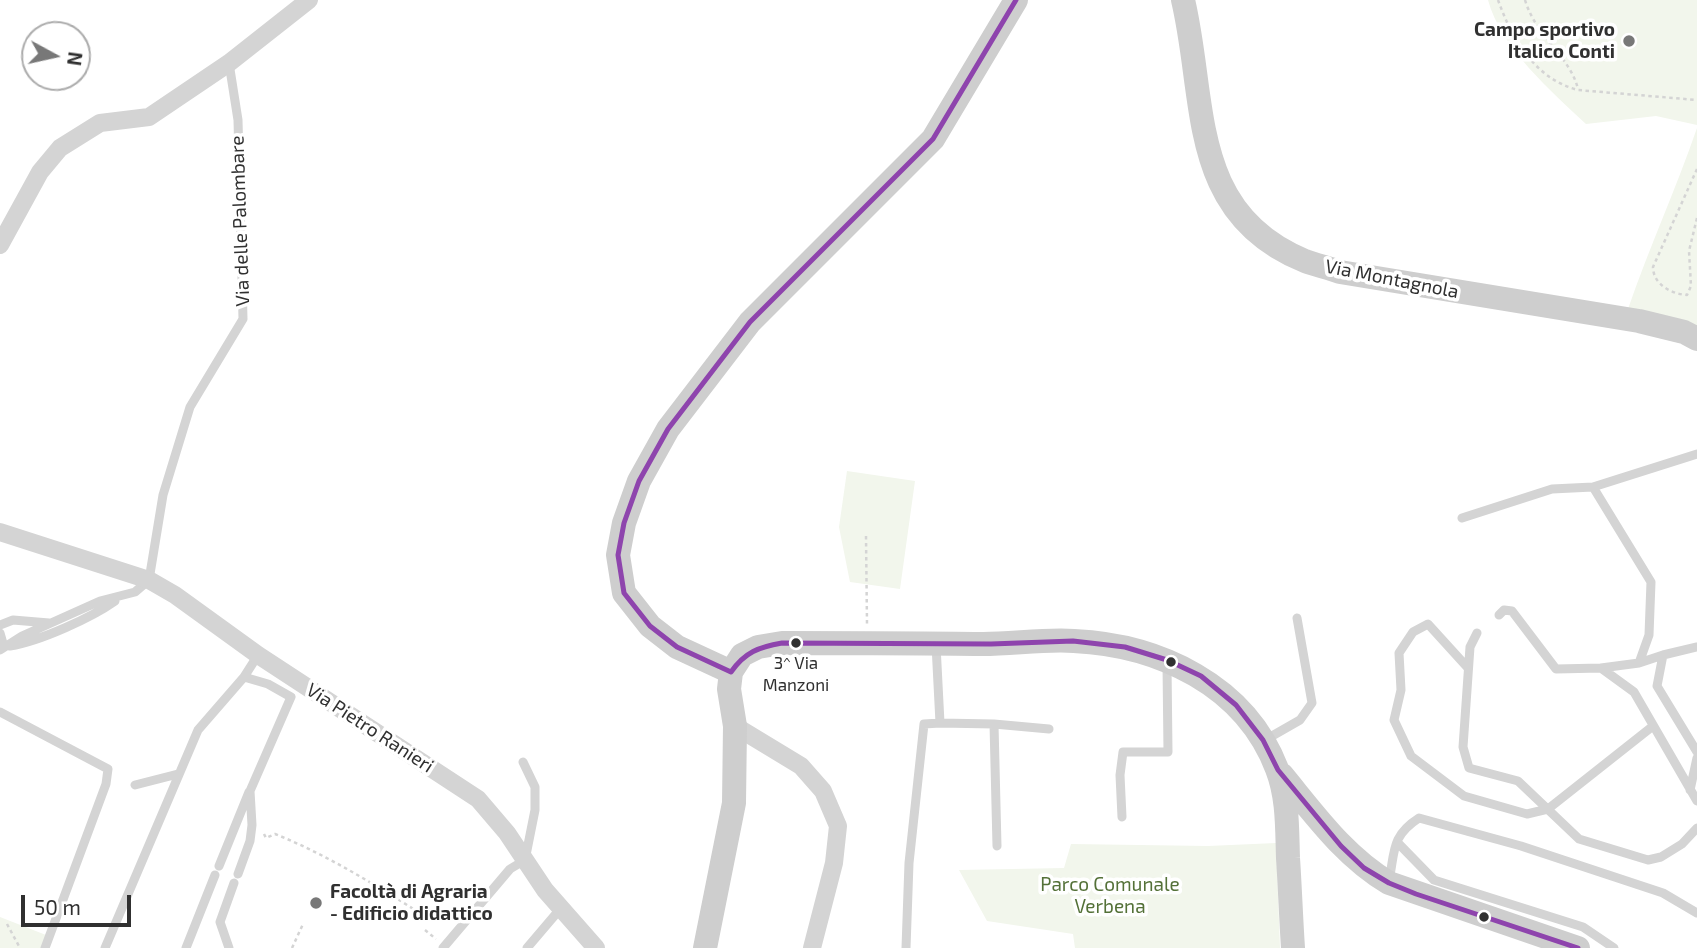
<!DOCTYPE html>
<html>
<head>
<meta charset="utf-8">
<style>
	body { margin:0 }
	#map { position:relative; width:1697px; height:948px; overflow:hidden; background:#fff; font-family:"Exo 2",sans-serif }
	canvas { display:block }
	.north { position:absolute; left:21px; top:21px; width:70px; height:70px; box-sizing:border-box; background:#fff; border:2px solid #acacac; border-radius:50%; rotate:98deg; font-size:19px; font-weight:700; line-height:28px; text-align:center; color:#303030 }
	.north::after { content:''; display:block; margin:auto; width:24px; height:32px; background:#787878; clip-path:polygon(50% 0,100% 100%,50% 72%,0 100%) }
	.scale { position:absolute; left:21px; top:895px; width:110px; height:32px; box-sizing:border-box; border:4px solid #303030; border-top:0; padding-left:9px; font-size:21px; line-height:24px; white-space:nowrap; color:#303030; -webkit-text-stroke:5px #fff; paint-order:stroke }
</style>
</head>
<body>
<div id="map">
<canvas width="1697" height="948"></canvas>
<div class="north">N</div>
<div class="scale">50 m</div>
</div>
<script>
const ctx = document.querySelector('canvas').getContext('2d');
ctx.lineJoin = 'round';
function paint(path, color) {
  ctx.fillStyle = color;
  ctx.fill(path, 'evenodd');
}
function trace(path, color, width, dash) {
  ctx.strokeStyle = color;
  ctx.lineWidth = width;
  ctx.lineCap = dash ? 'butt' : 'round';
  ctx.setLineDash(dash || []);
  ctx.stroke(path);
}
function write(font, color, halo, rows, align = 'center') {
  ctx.font = font + ' "Exo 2",sans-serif';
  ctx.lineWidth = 7;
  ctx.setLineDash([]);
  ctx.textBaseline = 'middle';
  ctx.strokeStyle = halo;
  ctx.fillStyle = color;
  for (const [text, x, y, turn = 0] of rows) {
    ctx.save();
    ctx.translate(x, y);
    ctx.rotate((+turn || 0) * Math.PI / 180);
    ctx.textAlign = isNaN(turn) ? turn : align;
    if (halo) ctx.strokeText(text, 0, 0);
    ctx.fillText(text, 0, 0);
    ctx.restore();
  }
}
paint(new Path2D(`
	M1488,0h209v125l-41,-9 -70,8c-35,-33 -85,-76 -98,-124z
	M1697,128v198l-69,-17c21,-61 48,-120 69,-181z
	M847,471l68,10 -15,108 -50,-7 -11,-55z
	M1276,843l4,105h-205l-2,-14 -86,-13 -28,-51 105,-2 7,-24 137,2z
	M0,917l46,18 -2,13h-44z`), '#f2f6ec');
trace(new Path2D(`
	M1498,0c14,39 37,79 80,90l119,10
	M1525,0c11,37 45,56 53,89
	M1697,169l-44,98c0,17 18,27 34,28l4,-9 -2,-35 8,-33
	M866,536l1,88
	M264,834l2,4 9,-4c55,22 105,54 156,86
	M7,924l13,24
	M425,930l11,9
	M292,948l11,-24`), '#d4d4d4', 2.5, [3.5, 3.5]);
trace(new Path2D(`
	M1593,487l58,95 -2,53 -10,28
	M1462,518l90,-29 41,-2 104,-33
	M1499,615l5,-5 8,1 44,58 45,-1 33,24 63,109
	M0,625l13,-5 36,3
	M0,633l4,14
	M1477,633l-7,14 -7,100 6,21 49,13 61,58 69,21 13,-3 21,-13 15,-16
	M936,645l4,78 54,1 55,5
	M10,646c30,-5 81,-28 105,-45
	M1697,647l-34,8 -6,31 40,66
	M0,650l22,-14 78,-35 35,-9 14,-12 14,-85 27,-88 53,-88 -5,-199 -9,-57
	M1468,668l-40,-44 -15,8 -14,21 2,37 -7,30 17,36 53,40 63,18 21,-5 105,-83
	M1601,668l38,-5 24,-8
	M244,677l14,-22
	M0,712l108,57 -2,15 -61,164
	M994,724l3,122
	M1265,740l35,-20 12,-17 -15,-85
	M135,785l43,-11
	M1690,790l7,-32
	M1122,817l-2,-42 3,-23h45l-1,-87
	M1397,842l37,38 149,47 31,21
	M219,866l30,-74
	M1389,881c6,-30 2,-45 30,-63l102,28 142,47 34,20
	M105,948l93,-218 46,-53 24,7 23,13 -41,94 2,34 -2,16 -12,33
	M186,948l29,-73
	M229,948l-9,-26 14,-39
	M443,948l67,-79 15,-9 10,-50v-23l-12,-25
	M527,948l34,-40
	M906,948l3,-85 15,-139 16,-1`), '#d4d4d4', 9);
trace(new Path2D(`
	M0,245l40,-73 20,-24 40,-25 49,-6 80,-54 80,-63
	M0,532l149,48 26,15 83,60 220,144 29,34 38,57 51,58
	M735,726l66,40 22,25 15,35 -4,37 -22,85`), '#d4d4d4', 18);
trace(new Path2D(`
	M1183,0c24,101 4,213 122,261 11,4 24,7 35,11l299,49 45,11 13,7
	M731,672l-54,-25 -27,-21 -26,-33 -6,-38 6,-32 15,-42 29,-52 82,-107 183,-183 83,-139
	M1282,775c33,40 62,81 107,108l189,65
	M705,948l29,-145 1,-77 -6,-37 2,-17 11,-17 16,-8 24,-4c67,0 134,0 201,1 30,0 61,-5 91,-3 85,4 171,44 203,128 11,28 10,59 11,89 2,30 3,60 5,90`), '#cecece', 24);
trace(new Path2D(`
	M1016,0l-83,139 -183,183 -82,107 -29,52 -15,42 -6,32 6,38 26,33 27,21 54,25c14,-20 28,-25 51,-29l209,1 82,-3 52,6 42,13 34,16 35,29 27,35 15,30 63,76 23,22 25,15 27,11 162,54`), '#8e44ad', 5);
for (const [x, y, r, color] of [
	[1629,41,7,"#787878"],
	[796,643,6,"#303030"],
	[1171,662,6,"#303030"],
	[316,903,7,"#787878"],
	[1484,917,6,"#303030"]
]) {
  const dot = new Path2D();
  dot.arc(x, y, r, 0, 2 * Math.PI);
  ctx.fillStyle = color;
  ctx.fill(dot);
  trace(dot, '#fff', 2.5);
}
write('17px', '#303030', '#fff', [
	["3^ Via",796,663],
	["Manzoni",796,685]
]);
write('bold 19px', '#303030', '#fff', [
	["Campo sportivo",1615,30],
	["Italico Conti",1615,52],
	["Facoltà di Agraria",330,892,"left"],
	["- Edificio didattico",330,914,"left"]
], 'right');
write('19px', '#303030', '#fff', [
	["Via delle Palombare",240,221,-92],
	["Via Montagnola",1392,279,11],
	["Via Pietro Ranieri",370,728,33]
]);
write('19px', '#547138', '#fff', [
	["Parco Comunale",1110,885],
	["Verbena",1110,907]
]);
</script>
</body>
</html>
